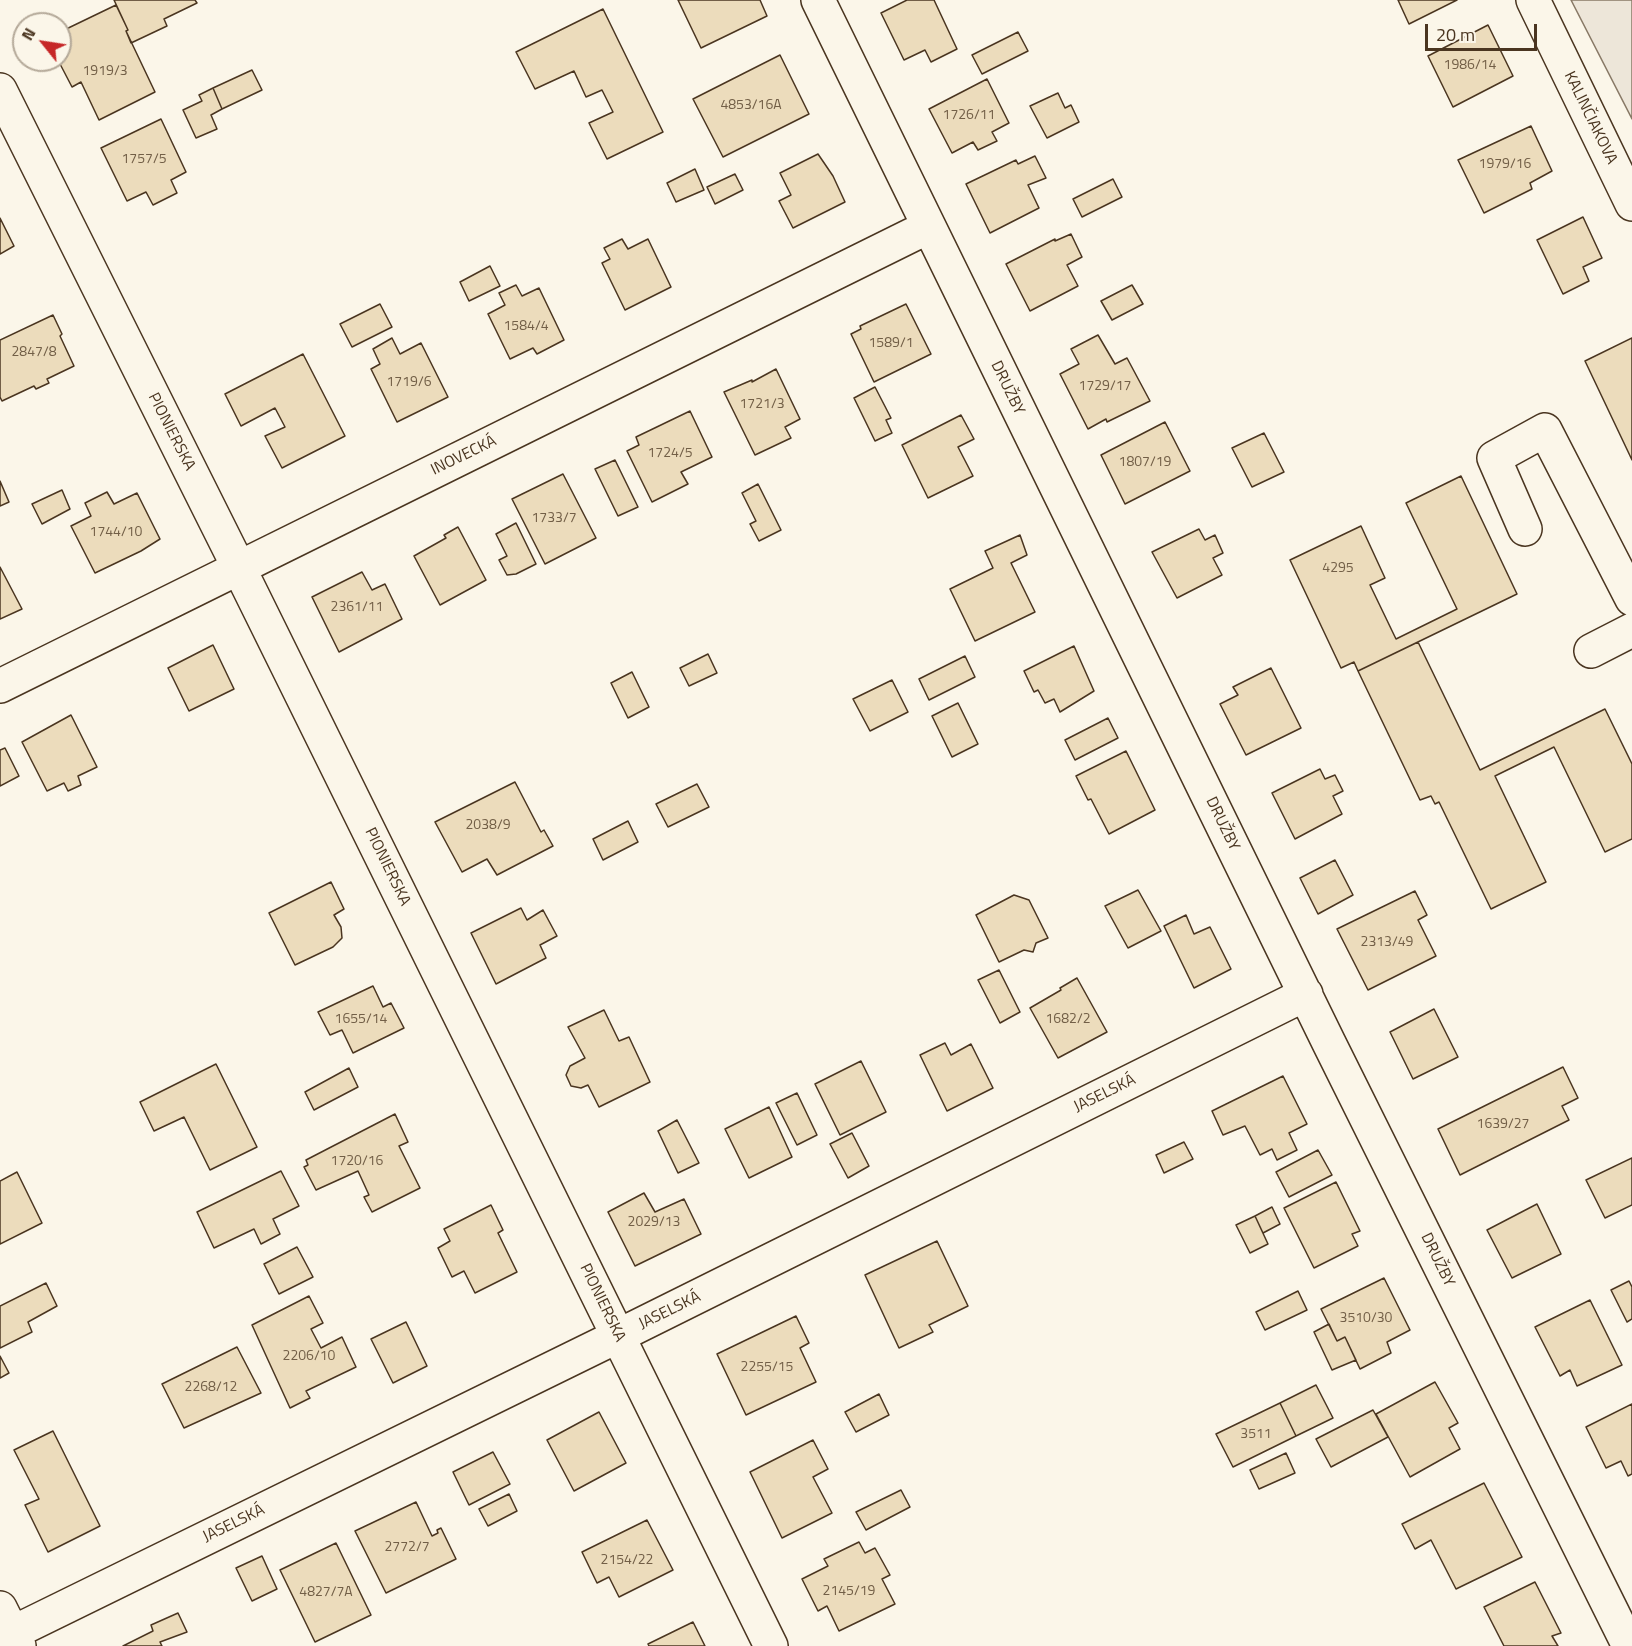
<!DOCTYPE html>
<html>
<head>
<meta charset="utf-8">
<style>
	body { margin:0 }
	#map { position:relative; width:1632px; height:1646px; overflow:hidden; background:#fbf6e9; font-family:"Titillium Web",sans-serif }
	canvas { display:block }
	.north { position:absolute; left:12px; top:12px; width:60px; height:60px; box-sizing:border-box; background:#fbf6e9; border:2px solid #b4a999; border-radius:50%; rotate:300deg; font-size:16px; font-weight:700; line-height:24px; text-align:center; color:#4a3520 }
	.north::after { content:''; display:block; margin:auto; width:21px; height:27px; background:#c62828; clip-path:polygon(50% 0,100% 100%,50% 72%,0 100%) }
	.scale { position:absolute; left:1425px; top:24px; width:112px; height:27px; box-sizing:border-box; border:3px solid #4a3520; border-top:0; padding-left:8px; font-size:18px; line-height:21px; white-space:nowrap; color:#4a3520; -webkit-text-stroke:4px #fbf6e9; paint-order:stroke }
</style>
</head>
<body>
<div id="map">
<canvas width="1632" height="1646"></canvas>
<div class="north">N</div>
<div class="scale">20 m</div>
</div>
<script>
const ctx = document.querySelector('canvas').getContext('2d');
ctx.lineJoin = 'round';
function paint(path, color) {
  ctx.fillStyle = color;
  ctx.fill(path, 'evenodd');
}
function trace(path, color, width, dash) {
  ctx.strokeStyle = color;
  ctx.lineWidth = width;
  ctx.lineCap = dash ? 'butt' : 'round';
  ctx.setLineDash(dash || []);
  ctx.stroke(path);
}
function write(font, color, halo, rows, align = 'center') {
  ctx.font = font + ' "Titillium Web",sans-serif';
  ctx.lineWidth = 4.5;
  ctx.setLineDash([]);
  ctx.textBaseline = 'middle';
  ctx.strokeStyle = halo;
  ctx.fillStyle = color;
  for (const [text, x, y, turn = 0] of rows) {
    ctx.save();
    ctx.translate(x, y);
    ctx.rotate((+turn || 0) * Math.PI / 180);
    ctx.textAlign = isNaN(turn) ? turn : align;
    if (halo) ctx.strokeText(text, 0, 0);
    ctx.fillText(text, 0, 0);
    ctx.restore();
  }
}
const green = new Path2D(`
	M1571,0h61v119z`);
paint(green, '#ede6d9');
trace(green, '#887966', 1.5);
const building = new Path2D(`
	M114,0h81l2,3 -33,16 3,7 -36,17 -5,-12 2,-1z
	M678,0h82l7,16 -66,32z
	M907,0h27l23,49 -26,13 -6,-12 -21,10 -23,-47z
	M1398,0h59l-48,24z
	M116,5l12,25 -2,1 29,61 -56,28 -18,-38 -9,5 -13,-25 3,-2 -2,-5v-23z
	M603,9l60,123 -56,27 -18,-36 24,-11 -11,-22 -16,7 -12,-26 -39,18 -19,-37z
	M1488,25l25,51 -60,31 -25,-51z
	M1018,32l10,19 -46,23 -10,-19z
	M780,55l29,59 -86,43 -30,-58z
	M252,70l10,20 -40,19 -9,-21z
	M987,79l22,44 -17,9 5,9 -19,9 -5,-8 -21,11 -23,-44z
	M213,88l9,21 -11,6 6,14 -21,9 -13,-28 19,-9 -3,-6z
	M1058,93l7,15 6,-3 8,17 -32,16 -17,-32z
	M161,119l25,53 -15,8 6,13 -24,12 -7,-13 -19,9 -26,-53z
	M1531,126l21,45 -22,12 2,6 -48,24 -26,-53z
	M818,154l15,22 12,26 -52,26 -14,-27 12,-6 -11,-22z
	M1035,156l11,22 -18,7 11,23 -49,25 -24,-49 50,-24 2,4z
	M695,169l9,21 -28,12 -9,-19z
	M735,174l8,16 -28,14 -8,-17z
	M1113,179l9,18 -40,20 -9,-18z
	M1583,217l19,41 -19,9 6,14 -26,13 -26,-54z
	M0,218l14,28 -14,8z
	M1071,234l11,23 -15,8 11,21 -48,25 -24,-47 49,-25v2z
	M622,239l6,10 20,-10 23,48 -46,23 -23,-47 8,-4 -6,-11z
	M490,266l10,20 -31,15 -9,-19z
	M516,285l6,11 17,-8 25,52 -27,14 -4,-6 -23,11 -22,-45 17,-9 -6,-12z
	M1132,285l11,19 -31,16 -11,-19z
	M380,304l12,23 -40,20 -12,-23z
	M906,304l25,50 -57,28 -23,-48 10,-5 -1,-3z
	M53,315l9,19 -2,2 14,30 -27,13 2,4 -13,6 -2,-3 -32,15 -2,-4v-57z
	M1098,335l17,29 12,-6 23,43 -43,21 -1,-3 -18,10 -28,-55 19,-10 -8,-15z
	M392,338l8,16 21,-11 27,54 -51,25 -26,-53 9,-5 -7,-15z
	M1632,338v122l-47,-99z
	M303,354l42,82 -63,32 -17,-32 20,-9 -10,-19 -34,18 -16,-32z
	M776,369l24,50 -15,8 6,11 -36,17 -31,-63 28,-12v2z
	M875,387l16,31 -5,2 6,13 -17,8 -21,-43z
	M690,411l22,46 -31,15 7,12 -36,18 -25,-51 12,-6 -3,-8z
	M961,415l13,24 -16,8 15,29 -45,22 -26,-53z
	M1165,422l25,49 -65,33 -24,-49z
	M1264,433l20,39 -32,15 -20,-39z
	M615,460l23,47 -20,9 -23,-47z
	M563,474l33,64 -51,26 -33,-65z
	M1461,476l56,118 -159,77 -4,-9 -13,6 -51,-108 71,-34 24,52 -15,7 26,54 61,-30 -51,-106z
	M0,481l9,21 -9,4z
	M758,484l23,46 -22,11 -9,-17 6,-3 -14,-28z
	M62,490l8,19 -28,15 -10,-20z
	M107,492l7,12 23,-11 23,46 -19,12 -46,22 -24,-47 20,-10 -6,-13z
	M516,523l20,41 -20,10 -9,1 -8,-15 8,-4 -11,-22z
	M458,527l28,53 -46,25 -26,-49 32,-18 -2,-3z
	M1199,529l6,11 10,-5 8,18 -10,5 9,17 -45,23 -25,-46z
	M1020,535l7,20 -16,8 24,49 -60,29 -25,-52 43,-21 -8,-17z
	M0,567l22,42 -22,10z
	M362,572l10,18 13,-6 17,35 -63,33 -27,-55z
	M1418,642l62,128 125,-61 27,55v75l-27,13 -51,-105 -59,29 51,106 -55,27 -52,-107 -4,2 -4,-8 -11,4 -62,-129z
	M213,645l21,44 -45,22 -21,-43z
	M1074,646l20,45 -34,21 -6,-13 -9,4 -7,-13 -4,2 -10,-21z
	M708,654l9,19 -28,13 -9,-18z
	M965,656l10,21 -46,23 -10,-21z
	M1271,668l30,60 -55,27 -26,-51 18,-9 -5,-8z
	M632,672l17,35 -21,11 -17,-35z
	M892,680l16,32 -38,19 -17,-32z
	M958,703l20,41 -26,13 -20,-41z
	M71,715l26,52 -19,9 3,9 -13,6 -4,-8 -17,8 -25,-49z
	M1108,718l10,20 -43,22 -10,-20z
	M5,748l14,28 -19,10v-36z
	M1126,751l29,59 -46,24 -18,-35 -3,1 -12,-24z
	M1320,769l5,10 10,-4 8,16 -10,5 9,18 -47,25 -23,-46z
	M515,782l26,50 3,-2 9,16 -56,29 -10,-16 -25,13 -27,-50z
	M697,784l12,23 -41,20 -12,-23z
	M628,821l10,21 -35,18 -10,-21z
	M1335,860l18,35 -35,19 -18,-36z
	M331,882l13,27 -10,6 7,12 1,11 -9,9 -38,18 -26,-52z
	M1138,890l23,41 -33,17 -23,-42z
	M1415,891l12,24 -9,5 18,36 -68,34 -31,-61z
	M1014,895l15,5 19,38 -12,5 -3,9 -9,-2 -25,12 -23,-47z
	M521,908l6,12 16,-10 14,26 -17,9 6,13 -50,26 -25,-51z
	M1186,915l8,19 16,-7 21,42 -37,19 -30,-62z
	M999,970l21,42 -20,11 -22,-43z
	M1077,978l30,54 -49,26 -28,-50 31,-18 -1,-2z
	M373,986l10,21 8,-4 13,25 -51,25 -11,-23 -12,5 -12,-23z
	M1434,1009l24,48 -45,22 -23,-47z
	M604,1010l15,31 10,-4 21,45 -51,25 -11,-22 -7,3 -10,-2 -5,-11 4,-9 15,-8 -17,-31z
	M945,1043l6,12 20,-11 22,44 -46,23 -27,-56z
	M861,1061l25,51 -46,23 -25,-51z
	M216,1064l41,83 -47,23 -26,-53 -30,14 -14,-29z
	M1563,1067l15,31 -16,8 7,14 -109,55 -22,-46z
	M349,1068l9,19 -44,23 -9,-18z
	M1283,1076l24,48 -18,9 8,17 -20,10 -5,-11 -12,6 -15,-29 -22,9 -11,-24z
	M797,1093l20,42 -20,10 -21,-42z
	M769,1107l23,50 -43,21 -24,-49z
	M395,1114l13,28 -9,4 21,42 -48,24 -8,-15 5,-2 -11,-24 -42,19 -12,-23 4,-2 -2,-5z
	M677,1120l22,43 -21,10 -20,-42z
	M852,1133l17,33 -21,12 -18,-34z
	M1184,1142l9,17 -29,14 -8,-18z
	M1318,1150l14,25 -43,22 -13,-25z
	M1632,1158v47l-27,13 -19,-38z
	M281,1171l18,35 -26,13 7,15 -19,10 -7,-15 -40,19 -17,-36z
	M17,1172l25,51 -42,21v-63z
	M1336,1182l24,49 -8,3 6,12 -44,22 -30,-60z
	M644,1193l11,19 29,-13 17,35 -66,32 -27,-54z
	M1537,1204l24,50 -49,24 -25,-48z
	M491,1205l12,25 -5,3 19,39 -42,21 -11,-22 -12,6 -14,-29 12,-7 -6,-12z
	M1272,1207l8,17 -17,9 -8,-17z
	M1255,1216l13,28 -18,9 -14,-28z
	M937,1241l31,65 -39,19 4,7 -34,16 -34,-73z
	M297,1247l16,30 -34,17 -15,-30z
	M1384,1278l26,52 -23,12 4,11 -31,16 -15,-32 -8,4 -16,-32z
	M1629,1281l3,6v32l-5,3 -16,-32z
	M46,1283l11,23 -29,16 4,10 -32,16v-42z
	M1298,1291l9,19 -42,20 -9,-18z
	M309,1296l14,27 -12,6 10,19 21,-11 14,30 -50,24 4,7 -20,10 -38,-83z
	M1590,1300l32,65 -45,21 -7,-16 -10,6 -25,-49z
	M796,1316l13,27 -9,5 16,34 -70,33 -29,-61z
	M406,1322l21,44 -34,17 -22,-44z
	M1329,1324l8,17 8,-4 11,23 -24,10 -18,-38z
	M237,1347l24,46 -77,35 -22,-44z
	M0,1356l9,17 -9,5z
	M1435,1382l23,41 -9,5 11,21 -50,28 -34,-63z
	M1316,1385l17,33 -37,18 -16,-33z
	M879,1394l10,21 -33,17 -11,-20z
	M1280,1403l16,33 -63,31 -17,-33z
	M1632,1404v70l-4,2 -7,-15 -15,7 -20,-41z
	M1373,1410l15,27 -57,30 -15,-28z
	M599,1412l27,51 -52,28 -27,-51z
	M53,1431l47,95 -52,26 -23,-47 14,-6 -25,-49z
	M813,1440l15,29 -15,8 19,36 -50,25 -32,-66z
	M493,1452l17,32 -41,21 -16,-33z
	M1286,1453l9,20 -36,16 -9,-19z
	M1484,1483l38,74 -66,32 -25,-49 -16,9 -13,-25z
	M901,1490l9,17 -44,23 -10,-18z
	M509,1494l8,17 -29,15 -9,-17z
	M416,1502l16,34 6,-3 -1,-3 4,-2 15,31 -70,34 -31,-62z
	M647,1520l26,50 -54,27 -10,-20 -12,6 -15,-31z
	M859,1542l6,11 10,-5 15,27 -8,4 13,25 -56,27 -12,-25 -9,5 -16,-32 26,-13 -4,-7z
	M336,1543l35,72 -56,27 -35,-72z
	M262,1556l15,33 -25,12 -16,-33z
	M1535,1582l26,51 -9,3 6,10h-54l-20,-39z
	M178,1613l9,19 -27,10 2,4h-39l30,-15 -2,-6z
	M693,1622l12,24h-56l-1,-2z`);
paint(building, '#ecdcbc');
trace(building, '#4a3520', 1.5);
const minor = new Path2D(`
	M818,0l511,1043 300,603
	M1533,0l99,204
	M0,90l239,478 532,1078
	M1525,529l-31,-71 51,-28 87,169
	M1591,651l41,-21
	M0,686l928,-459
	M0,1608l19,38
	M0,1639l618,-303 688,-342`);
trace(minor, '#4a3520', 36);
trace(minor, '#fbf6e9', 33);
write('14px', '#725f47', null, [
	["1986/14",1470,66],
	["1919/3",105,72],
	["4853/16A",751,106],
	["1726/11",969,116],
	["1757/5",144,160],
	["1979/16",1505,165],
	["1584/4",526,327],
	["1589/1",891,344],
	["2847/8",34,353],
	["1719/6",409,383],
	["1729/17",1105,387],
	["1721/3",762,405],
	["1724/5",670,454],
	["1807/19",1145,463],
	["1733/7",554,519],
	["1744/10",116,533],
	["4295",1338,569],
	["2361/11",357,608],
	["2038/9",488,826],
	["2313/49",1387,943],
	["1655/14",361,1020],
	["1682/2",1068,1020],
	["1639/27",1503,1125],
	["1720/16",357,1162],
	["2029/13",654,1223],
	["3510/30",1366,1319],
	["2206/10",309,1357],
	["2255/15",767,1368],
	["2268/12",211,1388],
	["3511",1256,1435],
	["2772/7",407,1548],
	["2154/22",627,1561],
	["2145/19",849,1592],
	["4827/7A",326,1593]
]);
write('16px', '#4a3520', '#fbf6e9', [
	["KALINČIAKOVA",1590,118,64],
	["DRUŽBY",1007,388,64],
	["PIONIERSKA",171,432,63],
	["INOVECKÁ",464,456,-26],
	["DRUŽBY",1222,824,64],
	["PIONIERSKA",387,867,64],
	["JASELSKÁ",1105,1094,-26],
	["DRUŽBY",1437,1260,64],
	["PIONIERSKA",602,1303,64],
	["JASELSKÁ",670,1311,-26],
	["JASELSKÁ",234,1524,-26]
]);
</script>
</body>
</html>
